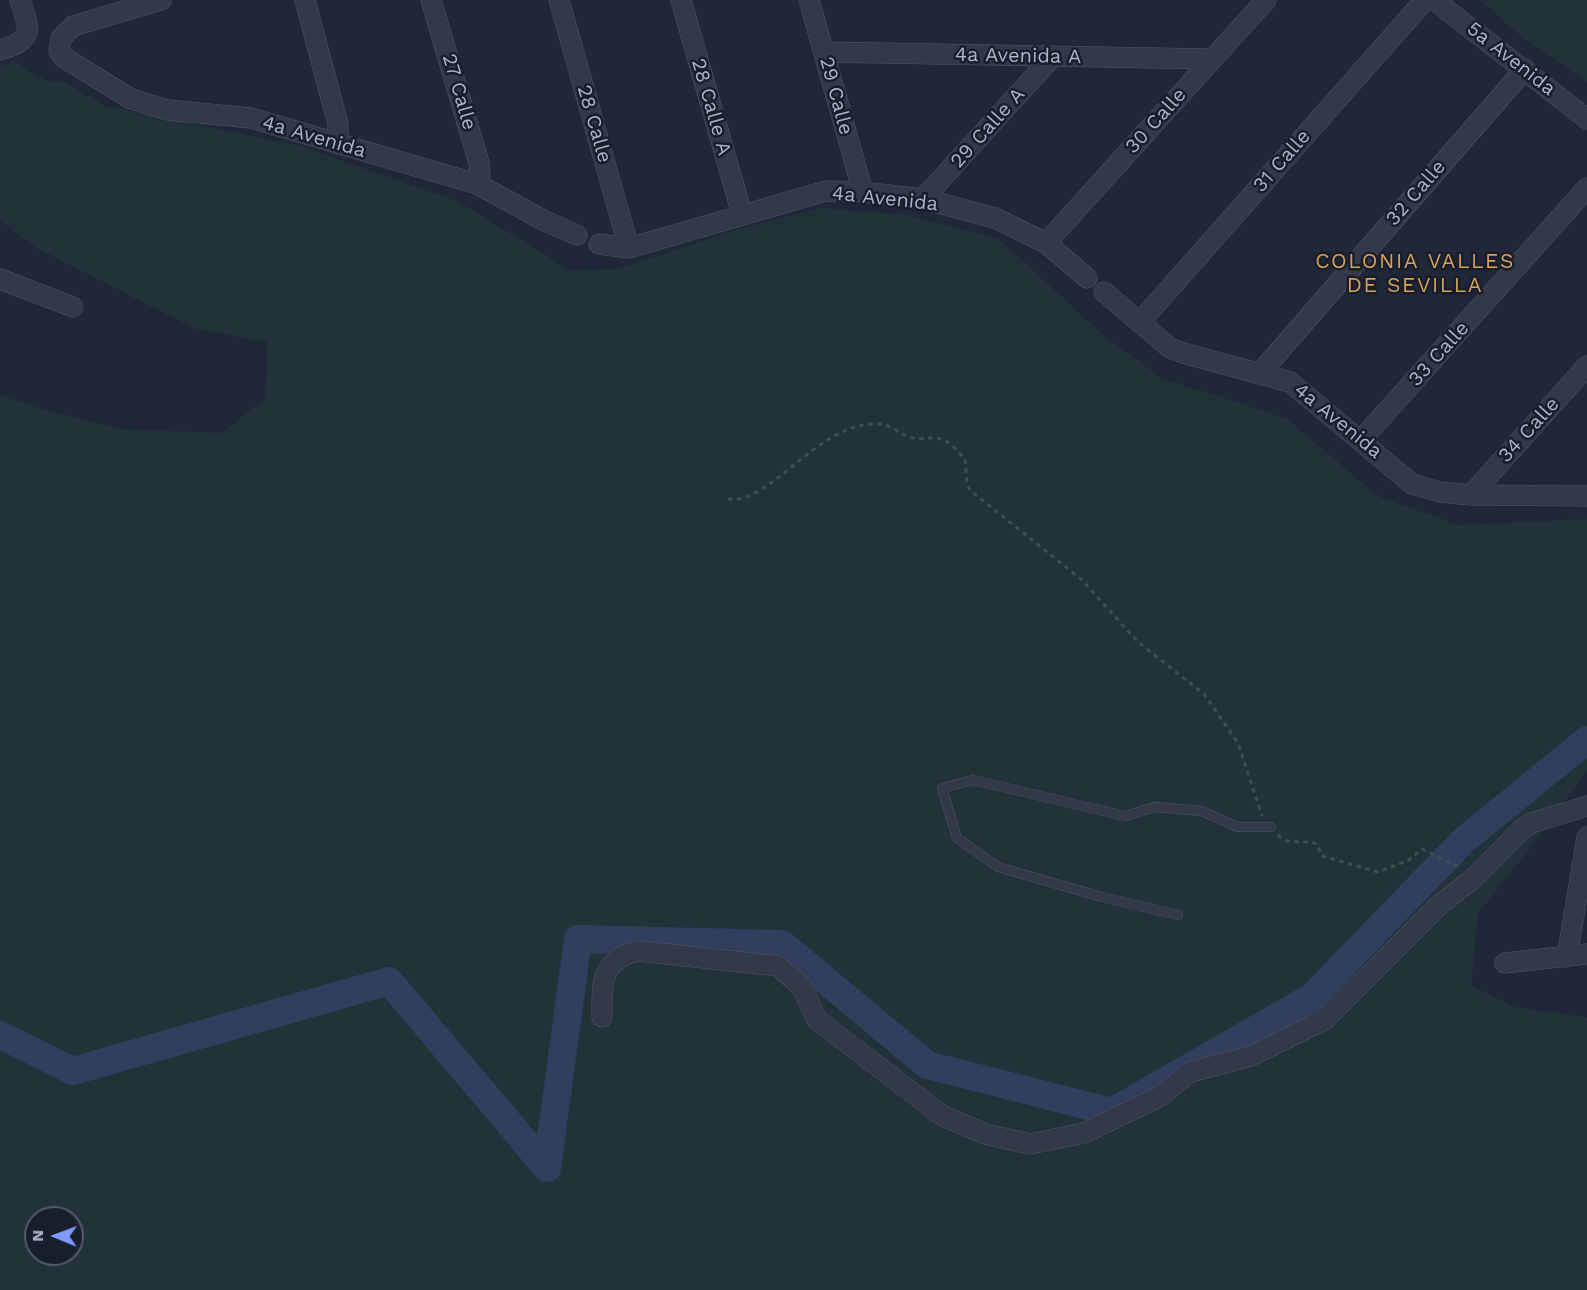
<!DOCTYPE html>
<html>
<head>
<meta charset="utf-8">
<style>
	body { margin:0 }
	#map { position:relative; width:1587px; height:1290px; overflow:hidden; background:#1f2738; font-family:"Work Sans",sans-serif }
	canvas { display:block }
	.north { position:absolute; left:24px; top:1206px; width:60px; height:60px; box-sizing:border-box; background:#191e2d; border:2px solid #545a6a; border-radius:50%; rotate:271deg; font-size:16px; font-weight:700; line-height:24px; text-align:center; color:#adb3c5 }
	.north::after { content:''; display:block; margin:auto; width:21px; height:27px; background:#7d9cfb; clip-path:polygon(50% 0,100% 100%,50% 72%,0 100%) }
</style>
</head>
<body>
<div id="map">
<canvas width="1587" height="1290"></canvas>
<div class="north">N</div>
</div>
<script>
const ctx = document.querySelector('canvas').getContext('2d');
ctx.lineJoin = 'round';
function paint(path, color) {
  ctx.fillStyle = color;
  ctx.fill(path, 'evenodd');
}
function trace(path, color, width, dash) {
  ctx.strokeStyle = color;
  ctx.lineWidth = width;
  ctx.lineCap = dash ? 'butt' : 'round';
  ctx.setLineDash(dash || []);
  ctx.stroke(path);
}
function write(font, color, halo, rows, align = 'center') {
  ctx.font = font + ' "Work Sans",sans-serif';
  ctx.lineWidth = 5;
  ctx.setLineDash([]);
  ctx.textBaseline = 'middle';
  ctx.strokeStyle = halo;
  ctx.fillStyle = color;
  for (const [text, x, y, turn = 0] of rows) {
    ctx.save();
    ctx.translate(x, y);
    ctx.rotate((+turn || 0) * Math.PI / 180);
    ctx.textAlign = isNaN(turn) ? turn : align;
    if (halo) ctx.strokeText(text, 0, 0);
    ctx.fillText(text, 0, 0);
    ctx.restore();
  }
}
paint(new Path2D(`
	M1480,0h107v82l-70,-49z
	M14,61l33,20 18,1 40,24 195,40 159,56 111,68 49,-1 120,-40 82,-21 87,7 91,24 109,100 54,39 125,41 91,77 80,29 129,-6v251l-49,68 -60,75 -7,73 44,21 72,10v273h-1587v-895l48,16 71,18 102,4 45,-35 1,-56 -72,-13 -158,-81 -37,-27v-155zM36,1218h36v36h-36z`), '#213339');
trace(new Path2D(`
	M0,1035l73,36 316,-90 158,187 31,-229 204,5 145,121 185,47 200,-115 152,-157 123,-100`), '#313e5e', 28);
const lane = new Path2D(`
	M1178,915l-76,-18 -104,-30 -41,-29 -15,-50 31,-8 152,36 30,-9 47,4 35,16h34`);
const street = new Path2D(`
	M161,0l-88,26 -12,12 -2,13 4,6 68,42 37,11 83,8 226,66 68,37 32,14
	M305,0l33,124v20
	M431,0l48,163 1,13 -3,8
	M559,0l70,248
	M681,0l61,214
	M809,0l54,192
	M1434,0l153,119
	M0,50c35,-10 30,-20 20,-50
	M825,52l386,7
	M923,199l130,-143
	M1046,243l220,-243
	M599,244l30,4 197,-57 37,1 60,7 72,19 51,25 41,35
	M0,279l73,28
	M1104,292l66,56 13,5 107,29 122,102 28,8 31,3 116,1
	M1140,322l285,-322
	M1261,372l264,-303
	M1362,439l225,-251
	M1471,495l116,-129
	M1567,957l20,-120
	M1505,963l82,-9
	M602,1017c0,-32 -2,-58 36,-66l140,15 24,21 15,33 126,96 42,18 45,10 54,-11 77,-37 29,-24 61,-16 73,-36 114,-114 37,-29 45,-46 11,-8 56,-17`);
trace(lane, '#515666', 10);
trace(street, '#515666', 21);
trace(new Path2D(`
	M728,499c44,6 90,-79 152,-75 12,1 18,9 29,13 10,4 22,-1 32,2 9,2 18,14 24,20l2,26 4,6 111,89 56,62 66,52 34,49 24,73
	M1278,835c9,11 26,4 39,9l5,12 56,16 31,-12 13,-11 39,19`), '#3c4f54', 3, [4.5, 4.5]);
trace(lane, '#333949', 9);
trace(street, '#333949', 20);
write('20px', '#adb3c5', '#191e2d', [
	["4a Avenida A",1018,56,1],
	["5a Avenida",1511,59,38],
	["27 Calle",459,92,74],
	["29 Calle",836,96,75],
	["28 Calle A",711,107,74],
	["30 Calle",1156,121,-48],
	["28 Calle",594,124,74],
	["29 Calle A",988,128,-48],
	["4a Avenida",314,137,16],
	["31 Calle",1282,161,-49],
	["32 Calle",1416,193,-49],
	["4a Avenida",885,199,6],
	["33 Calle",1439,354,-48],
	["4a Avenida",1338,421,39],
	["34 Calle",1529,430,-48]
]);
ctx.letterSpacing = '1.5px';
write('21px', '#d6a057', '#191e2d', [
	["COLONIA VALLES",1415,262],
	["DE SEVILLA",1415,286]
]);
ctx.letterSpacing = '0px';
</script>
</body>
</html>
